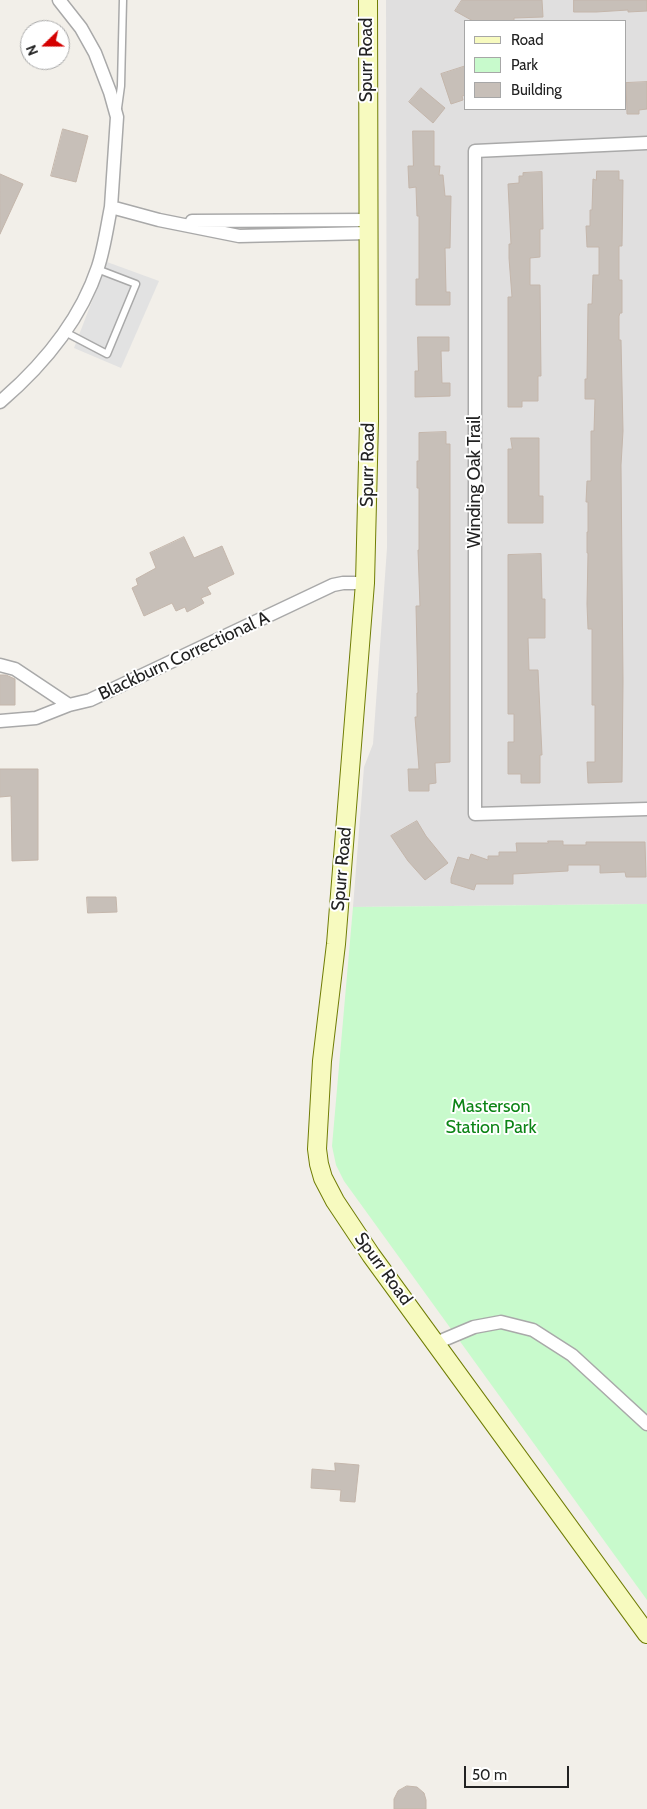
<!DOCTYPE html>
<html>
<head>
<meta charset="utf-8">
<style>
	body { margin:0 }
	#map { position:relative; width:647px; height:1809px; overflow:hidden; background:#f2efe9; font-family:Cabin,sans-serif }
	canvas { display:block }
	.legend { position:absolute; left:464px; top:20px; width:162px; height:90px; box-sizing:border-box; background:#fff; border:1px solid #a7a7a7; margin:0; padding:6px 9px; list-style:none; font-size:15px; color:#222 }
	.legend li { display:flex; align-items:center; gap:10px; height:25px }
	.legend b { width:25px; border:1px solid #a7a7a7 }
	.north { position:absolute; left:20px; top:20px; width:50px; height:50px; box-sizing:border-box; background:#fff; border:1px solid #a7a7a7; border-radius:50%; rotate:248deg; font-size:14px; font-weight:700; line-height:20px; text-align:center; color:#222 }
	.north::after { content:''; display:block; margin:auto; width:18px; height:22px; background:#d40000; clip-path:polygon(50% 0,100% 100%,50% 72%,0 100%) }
	.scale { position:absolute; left:464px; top:1766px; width:105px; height:22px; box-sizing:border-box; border:2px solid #222; border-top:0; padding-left:6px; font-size:15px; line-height:18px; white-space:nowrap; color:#222; -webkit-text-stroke:4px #fff; paint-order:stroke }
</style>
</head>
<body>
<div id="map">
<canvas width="647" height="1809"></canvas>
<ul class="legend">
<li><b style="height:6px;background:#f7fabf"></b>Road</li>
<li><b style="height:14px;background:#c8facc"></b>Park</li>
<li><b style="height:14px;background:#c7bfb8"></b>Building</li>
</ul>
<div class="north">N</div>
<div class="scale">50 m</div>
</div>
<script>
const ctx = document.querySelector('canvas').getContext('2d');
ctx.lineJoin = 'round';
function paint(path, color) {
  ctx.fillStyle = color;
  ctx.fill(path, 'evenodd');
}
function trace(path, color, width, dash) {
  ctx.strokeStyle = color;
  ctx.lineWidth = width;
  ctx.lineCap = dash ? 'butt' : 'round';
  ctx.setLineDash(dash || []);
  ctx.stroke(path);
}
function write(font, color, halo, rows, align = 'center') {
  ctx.font = font + ' Cabin,sans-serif';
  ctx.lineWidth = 4;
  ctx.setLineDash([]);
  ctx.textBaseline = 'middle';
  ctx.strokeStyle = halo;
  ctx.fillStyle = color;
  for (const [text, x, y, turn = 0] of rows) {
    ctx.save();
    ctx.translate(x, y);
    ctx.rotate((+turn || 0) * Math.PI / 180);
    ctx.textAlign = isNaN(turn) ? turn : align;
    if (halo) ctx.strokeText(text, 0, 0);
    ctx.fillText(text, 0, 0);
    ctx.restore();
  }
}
paint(new Path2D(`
	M386,0h261v904l-294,3 11,-140 9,-23 14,-196zM466,21h160v88h-160z`), '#e0dfdf');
paint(new Path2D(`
	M647,904v696l-303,-419 -8,-16 -4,-19 21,-239z`), '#c8facc');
paint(new Path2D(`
	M107,262l52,19 -38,87 -47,-20z`), '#e2e2e2');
const building = new Path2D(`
	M462,0h80l1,17 -29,1v3h-41l-18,-10z
	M574,0h73v11l-19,1v-2l-32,2h-22z
	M466,66v29l-4,1 1,4 -12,4 -10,-30z
	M647,82v27l-8,1v4h-12l-1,-31z
	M421,88l24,20 -12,15 -24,-21z
	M63,129l25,7 -12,46 -25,-6z
	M413,131h21v35h6l-1,9h4l2,21h6l-1,52h-5l1,44h4v13h-34v-26h3v-63h-2l-1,-29 -7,1 -1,-22h5z
	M597,171h22v9h4l-1,66h-3v34h3v33h-2l-1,3v24h2l2,91 -2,34 2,216 -1,101 -34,1 -1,-21h8v-57h-3v-76h-4l-1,-25 1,-51h-1v-21h1v-30h-2l1,-21h4v-50h3l1,-32h-10v-20h2l1,-75h4l1,-29h6v-28h-12l-1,-21h4v-16h2l1,-31 3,1z
	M542,172l1,57h-3v28l-10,1v27h10l1,91h-3v25h-16v6h-14v-110h4l-3,-39v-14h2l-3,-60 11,-1v-7h4v-3z
	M0,174l23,10 -23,50z
	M418,337h31v14h-8l1,32h8v13l-35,1v-26h3z
	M446,432v12h4v318l-15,1 1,20 -7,1v7h-20l-1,-22h11l-4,-52h2v-24h1l-2,-87h4l-2,-56h1v-62h-2v-27h2v-28z
	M511,438h28v58h4v27h-35v-74h4z
	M184,537l10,21 28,-12 12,28 -27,13 4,7 -10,4 3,5 -17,9 -2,-5 -9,4 -4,-8 -28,13 -12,-28 6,-3 -2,-6 20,-11 -6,-15z
	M541,554l1,45h3v39h-17l1,32h9l4,85h-2v28h-19v-9h-13v-32h6v-28h-6v-159z
	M0,675h6l9,4v26h-15z
	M0,769h38v91l-26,1 -1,-65 -11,1z
	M417,821l9,15 22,27 -23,17 -17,-19 -17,-25z
	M548,841h15v4h23v-3h59l1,35h-20l-1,-5 -25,1v-8h-32v6l-55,3v10h-37l-2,6 -23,-7v-5l7,-21 11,3 2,-6 17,6v-4h11v-4h18l-1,-9h32z
	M87,897h29l1,15 -29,1z
	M335,1463l24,2 -4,37 -15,-1 1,-11 -30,-2 1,-19 23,2z
	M407,1786l10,1 7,6 2,7v9h-32v-10l4,-8z`);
paint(building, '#c7bfb8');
trace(building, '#c4b6ab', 1);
const lane = new Path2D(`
	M118,108l3,-22 2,-86
	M65,332l42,22 29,-70 -39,-15`);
const street = new Path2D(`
	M59,0l22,28 14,25 15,39 7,25 -6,90 48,13 80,16 129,-3
	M647,143l-172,8v663l172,-5
	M192,221l175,-1
	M0,402c42,-36 80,-81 98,-135 6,-18 9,-40 13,-60
	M0,665l15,4 54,36
	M0,721l36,-3 33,-13 21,-5 243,-115 10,-2h22
	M436,1343l38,-16 27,-5 32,8 39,25 75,69`);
const secondary = new Path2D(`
	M368,0l1,421 -4,162 -29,361 -14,117 -5,88 2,15 4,14 12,23 36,54 276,379`);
trace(lane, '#a9a9a9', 9);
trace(street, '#a9a9a9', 15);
trace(secondary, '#707d05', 20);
trace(lane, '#fff', 6);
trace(street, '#fff', 12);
trace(secondary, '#f7fabf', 18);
write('18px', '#222', '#fff', [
	["Spurr Road",367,60,-90],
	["Spurr Road",368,465,-89],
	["Winding Oak Trail",475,482,-90],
	["Blackburn Correctional A",184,656,-25],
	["Spurr Road",342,869,-85],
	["Spurr Road",383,1269,54]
]);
write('18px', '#0c8416', '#fff', [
	["Masterson",491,1107],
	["Station Park",491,1128]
]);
</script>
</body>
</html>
